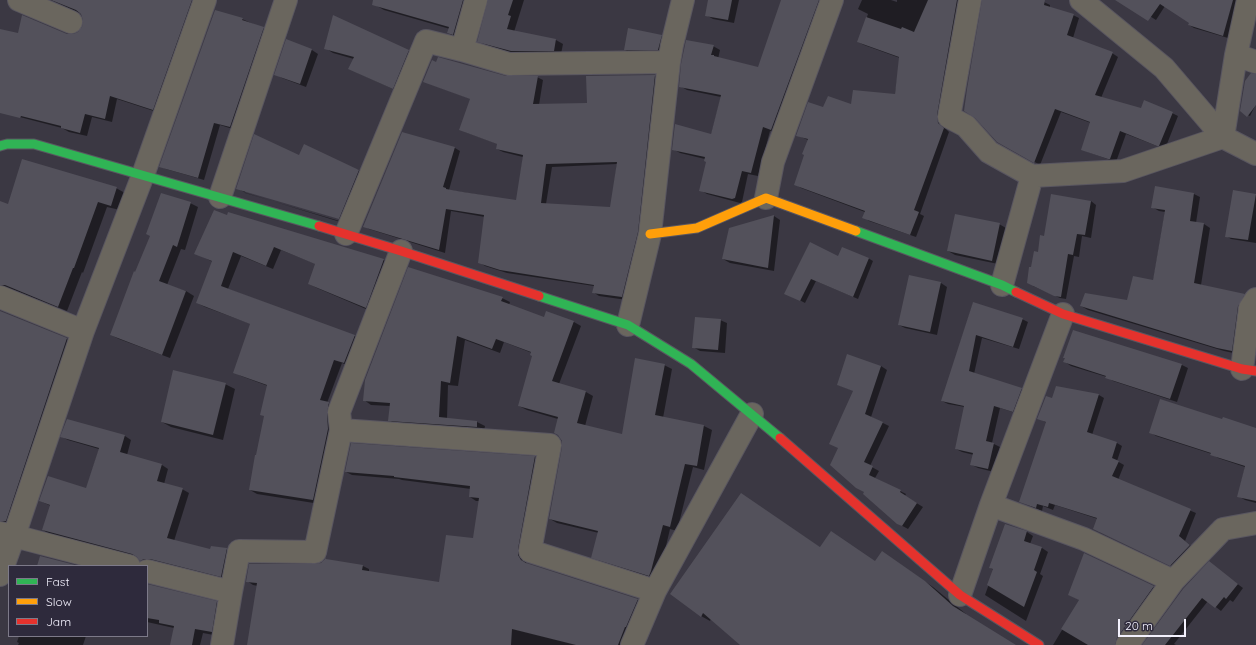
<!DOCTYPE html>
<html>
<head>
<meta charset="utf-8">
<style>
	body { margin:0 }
	#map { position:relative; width:1256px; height:645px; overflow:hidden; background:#3b3843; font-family:Quicksand,sans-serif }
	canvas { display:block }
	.legend { position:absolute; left:8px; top:565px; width:140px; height:72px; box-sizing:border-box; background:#2e2a3c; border:1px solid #7d7a89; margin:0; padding:5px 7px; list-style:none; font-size:12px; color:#f3f1fd }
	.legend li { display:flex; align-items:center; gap:8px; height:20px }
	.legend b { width:20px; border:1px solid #7d7a89 }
	.scale { position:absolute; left:1118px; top:619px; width:68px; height:18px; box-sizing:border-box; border:2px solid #f3f1fd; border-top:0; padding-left:5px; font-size:12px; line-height:14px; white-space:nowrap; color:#f3f1fd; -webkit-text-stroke:3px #2e2a3c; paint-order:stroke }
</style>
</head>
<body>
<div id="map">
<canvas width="1256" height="645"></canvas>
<ul class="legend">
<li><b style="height:5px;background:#30b455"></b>Fast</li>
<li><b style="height:5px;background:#ff9f0a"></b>Slow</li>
<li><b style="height:5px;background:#e5322d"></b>Jam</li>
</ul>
<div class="scale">20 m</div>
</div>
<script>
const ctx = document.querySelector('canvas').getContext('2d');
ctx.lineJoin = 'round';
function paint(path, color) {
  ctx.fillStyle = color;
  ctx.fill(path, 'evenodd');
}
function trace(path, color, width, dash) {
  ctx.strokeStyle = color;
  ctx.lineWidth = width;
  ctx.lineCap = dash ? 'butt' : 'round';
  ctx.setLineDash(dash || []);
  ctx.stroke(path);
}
paint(new Path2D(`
	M51,0h149l-40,113 -43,-14 -5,23 -20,-5 -5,19 -18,-4 -7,-4 -46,-12 -16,-12v-74l19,4 53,1 7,-2 5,-6v-6l-2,-7z
	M379,0h92l-16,37 -7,-4 2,-4 -66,-19 -7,-4z
	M489,0h35l-10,32 42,8 7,4 -2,10 -42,1 -33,-10 -7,-4z
	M709,0h30l-5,23 -21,-4 -7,-4z
	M782,0h45l-49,133 -8,-2 -12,45 -10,-2 -6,28 -2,1 -33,-9 -7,-4 7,-28 -2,-3 -25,-6 -7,-4 38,-14 10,-38 -34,-7 -7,-4 33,-40 7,4 -2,9 40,10z
	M862,0h29l6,2v-2h67l-22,119 2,8 5,5 -29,82 4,2 -8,21 -47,-16 -5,-4 1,-5 -64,-24 -6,-4 10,-29 3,-15 -11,-5 27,-26 28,-4 43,-10 5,-37 -36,-13 -6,-3 10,-28 -10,-5z
	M983,0h52l9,2 6,3v3l23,7 6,3 -6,20 39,15 6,4 -17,41 40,11 31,4 6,3 -13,33 -39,-15 -10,28 -28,-10 -6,-3 9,-26 -30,-11 -21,53 -42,-24z
	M1124,0h117l-6,13 -7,25 -34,-10 -5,-3 1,-3 -25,-16 -9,14z
	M215,11l27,8 27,12 -33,99 -16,-5 -16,55 -38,-11 -6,-3z
	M661,36l7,4 -3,13h-34l-6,-3z
	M287,41l25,9 6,4 -12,33 -24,-9 -7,-4z
	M325,48l83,3 9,5 -15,37 -44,-20 -4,-14 -21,-6z
	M1256,75v29l-6,12 -5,-2z
	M655,76l5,3 -17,156 -16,65 -28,-4 -6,-4 1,-6 -87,-13 -22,-7 -6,-4 6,-45 -34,-6 -6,42 -76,-24 -5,-3 38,-93 53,15 5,3 -11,39 68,11 6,-44 -20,-5 -6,-3 1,-5 -33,-12 -5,-3 11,-30 -41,-15 -6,-3 82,-4h31l6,3 -4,25 49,-1zM617,164l-6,44 -65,-4 6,-37z
	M300,156l59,14 8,5 -20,49 -101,-31 -9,-5zM245,190l99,30 -1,2 -98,-29z
	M116,188l9,5 -5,17 -13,-3 -24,66 -1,-1 -15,39 -53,-21 -7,-1 -7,5v-92l8,4z
	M1234,191l22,4v48l-25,-4 -5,-3z
	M1194,194l6,3 -4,26 8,1 6,4 -9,57 43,10 6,3 -12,56 -14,-3 -136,-41 -7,-4 46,-5 26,-19 12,-70 -6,-1 -7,-4z
	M1091,201l5,4 -5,33 -9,-2 -3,21 -5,-1 -8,43 -6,-1 -27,-12 -1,-18 13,-31z
	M190,203l8,4 -13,43 -4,-1 -14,36 19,6 8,5 -24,62 -51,-19 -8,-4 40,-99z
	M228,214l156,46 7,4 -18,48 -56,-24 -8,-4 7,-20 -35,-14 -8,19 -32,-13 -13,33 127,47 7,4 -10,27 -10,-4 -15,40 9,4 -16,97 -63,-10 -7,-4 15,-74 3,-30 -27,-10 -7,-4 17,-48 -46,-17 -8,-4 16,-41 -18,-9 32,-36z
	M774,216l6,4 -6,51 -44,-8 -7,-4z
	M999,224l7,4 -8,36 -43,-9 -7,-4z
	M839,257l29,1 5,3 -15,38 -42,-18 -11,22 -19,-10z
	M910,276l31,7 6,4 -10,48 -32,-7 -6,-3z
	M502,298l8,4 -1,3 36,13 29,4 7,4 -22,58 27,8 7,4 -8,30 37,9 42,-70 8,4 -9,49 41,8 8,4 -8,40 -11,-3 -16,64 -7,-2 -11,47 -2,4 -57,-19 -7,-4 6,-24 -42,-10 -7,-4 13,-72 -5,-28 -31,-9 -8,-4 14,-50 -1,-3 -28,-11 -4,11 -35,-13 -7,46 -10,-1 -1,34 30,3 8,4 -1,5 -87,-6 -8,-5 1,-14 -19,-1 -7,-5z
	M973,303l49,16 6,3 -9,27 -37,-11 -8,36 47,15 6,3 -8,22 -19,-6 -8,35 8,4 -6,25 -16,-4 -6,-3 2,-10 -12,-3 -6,-3 9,-42 -17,-3 -6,-3z
	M0,312l67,27 9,5 -61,182 -15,-2z
	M720,320l7,3 -2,30 -25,-2 -7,-4z
	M1073,331l109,34 6,3 -11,34 -64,-21 -6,-4 -36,-11 -6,-4z
	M881,366l6,4 -16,47 18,9 -19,40 9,5 -4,7 31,16 -1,2 18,11 -15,22 -11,-6 -32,-31 -26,-44 15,-57 -16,-6z
	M225,384l10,5 -12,51 -52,-13 -9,-5z
	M1099,395l5,3 -12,37 25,8 5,3 -5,15 7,4 -6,15 78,33 -11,28 10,8 -19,19 -76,-36 -2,-13 -43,-14 -2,5 -10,-4 -1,5 -21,-9 26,-79 -9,-5 15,-19z
	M1223,421l33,8v74l-11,-3 -7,-4 7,-29 -27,-9 -6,-4 -56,-18 -6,-4z
	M125,436l6,4 -4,15 35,10 6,4 -4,15 18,5 7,4 -15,48 37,9 15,-1 7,4 -5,27 -71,-18h-6l-4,2 -6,-4 -2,-3 -89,-23 -7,-4 8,-24 -11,-5 46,-11 13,-41 -31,-9 -6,-3z
	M352,444l183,13 6,4 -17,98 3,5 111,36 6,3 -17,42h-379l10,-59 -5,-1 -6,-4 116,-15 6,3v3l71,11 34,-44 6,-38h-4l-6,-4 1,-8 -69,-9 -3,-1 -47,-4 -6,-3z
	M741,494l80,54 55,14 15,-4 42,29 33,27 -13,31h-212l-30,-26 -1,2 -9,-5z
	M1006,525l21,7 6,4 -3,8 12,4 6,4 -8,22 3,2 -17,45 -41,-26 9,-25 -4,-2z
	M1085,554l74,36 -38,55h-68l27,-45 -11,-5z
	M1209,563l34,25 -10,14 -3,-2 -9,11 -13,-10 -34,43 2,1h-32z
	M147,585l69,17 8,5 -5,29 -16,-3 -3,12h-29l3,-17 -27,-6z
	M19,636h67l-3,9h-65l1,-2 -2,-1z`), '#0007');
paint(new Path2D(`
	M51,0h141l-39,110 -43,-14 -5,23 -20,-5 -5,19 -19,-5v-2l-40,-10 -1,2 -20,-5v-84l18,4 4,-18 45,19h6l5,-2 4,-5 1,-7 -2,-6 -5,-4z
	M373,0h90l-10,35 -6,-2 2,-6 -77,-22z
	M488,0h25l-5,15 3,1 -4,13 49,10 -2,12h-43l-34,-9z
	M708,0h24l-4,20 -23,-4z
	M781,0h38l-48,130 -8,-3 -12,46 -9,-2 -7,27 -3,1 -33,-8 7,-29 -2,-1 1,-4 -33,-7 3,-26 36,10 10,-39 -42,-8 2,-23 5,-24 28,5 -3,10h3v1l44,11z
	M928,0h29l-20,115 1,8 6,5 -30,82 5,2 -9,23 -48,-17 3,-7 -71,-26 10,-30 -2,-1 6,-15 -12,-3 12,-34 15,5 5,-11 23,8 2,-14 42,4 4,-37 -42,-15 9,-25 35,12 1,-2 12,5z
	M982,0h63l-1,5 30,9 -7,21 46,17 -18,43 46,13 3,-8 29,12 -14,34h-2l-37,-15 -10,28h-2l-27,-9 9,-28 -35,-13 -21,54 -37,-21 -22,-24 -11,-7 3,-22z
	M1115,0h118l-10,36 -35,-11 1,-2 -29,-19 -12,17z
	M215,10l28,8 -1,2 22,7 -34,100 -16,-4 -16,55 -39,-11z
	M333,15l76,35 -16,39 -45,-20 6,-12 -30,-8z
	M628,28l34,7 -4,15h-34z
	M286,39l26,10 -12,35 -26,-9z
	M438,57l68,19h32l-5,28 54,-1 -1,-27 69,-1 -17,157 -16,65 -30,-4 2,-8 -94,-15 -22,-7 6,-48 -38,-6 -7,41 -76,-23 39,-95 53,15 -12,40 3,1v1l17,3 53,8 7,-45 -27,-6 1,-5 -38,-14 11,-31 -47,-17 9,-22 4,2zM617,162l-7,45 -69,-4 5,-39z
	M1251,73l5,1v31l-9,12 -7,-6 5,-30z
	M254,134l45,21 5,-11 55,26 -20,49 -103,-30z
	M22,159l95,28 -6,19 -13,-4 -24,66h-1l-15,39 -53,-22h-5v-84l8,3z
	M1155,186l39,7 -4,28 14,2 -10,60 51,11 -7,12 -6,45 -15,-3 -137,-42 5,-13 42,7 6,-24 20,4 12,-70 -14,-2z
	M1233,190l23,4 -8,46 -23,-3z
	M161,193l30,9 -14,45 -4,-2 -14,36 27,10 -24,64 -52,-20 24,-64 1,1 15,-36 -4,-2z
	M1051,194l40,7 -6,34 -8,-1 -4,21 -5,-1 -7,43 -7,-1 -27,-13 2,-16h2l3,-16 4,1 2,-17 4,1z
	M214,210l13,5 1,-3 156,47 -18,49 -58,-24 7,-20 -41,-17 -8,19 -33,-14 -12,34 134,49 -11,28 -10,-3 -14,40 9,2 -2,11 1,16 -15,71 -64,-10 6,-35h1l8,-39 -4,-1 7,-30 -34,-12 17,-49 -54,-21 16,-42 -18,-7z
	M955,214l45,9 -8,38 -45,-10z
	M774,215l-6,53 -46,-9 7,-31z
	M810,242l28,14 4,-9 27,11 -16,39 -42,-18 -11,22 -16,-7z
	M408,267l95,30 -2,4 43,16 2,-6 28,10 -22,60 34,10 -9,32 45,11 13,-76 30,6 -10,51 49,10 -7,41 -12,-2 -15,63 -7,-2 -12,46 -2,5 -58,-18 7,-27 -49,-12 13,-72v-6l-4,-6 -4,-2 4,-16 -40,-11 14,-50 -2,-1 1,-3 -35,-13 -4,10 -35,-13 -7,47 -9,-2 -2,36 38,4v6l-89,-6 2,-18 -27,-2 2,-21z
	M909,275l32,7 -11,50 -32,-7z
	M973,302l50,16 -10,29 -37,-12 -7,36 53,17 -9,24 -19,-6 -8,35 8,2 -6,26 -18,-4 3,-12 -18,-4 9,-43 -23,-5z
	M0,311l67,27 -61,183h-6z
	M695,317l26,2 -3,31 -26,-2z
	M1073,330l109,34 -12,35 -65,-21 1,-2 -43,-14 2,-4h-2z
	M847,354l34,12 -16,48 18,8 -19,40 9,4 -4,9 32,15 -1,2 17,11 -15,23 -5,-2 -34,-30 1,-2 -8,-4 -26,-23 8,-17 -9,-4 24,-53 -16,-6z
	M173,370l53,13 -13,52 -52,-13z
	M1056,386l43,8 -12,38 30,10 -5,16 7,3 -7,15 79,33 -12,27 11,9 -20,21 -77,-37 4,-11 -48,-15 -1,4 -11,-3 -1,4 -17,-6 27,-80 -9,-3 9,-23 6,2z
	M1160,399l62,20 1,-2 33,11v73l-19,-4 8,-31 -35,-11 1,-2 -62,-20z
	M67,419l58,16 -5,17 42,12 -5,17 26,7 -16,50 43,11 1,-3 16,2 -6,29 -71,-18h-6l-4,2 -3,-4 -5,-3 -90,-24 8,-25 -11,-4 9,-25 38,12 13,-40 -39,-11z
	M351,443l184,13 -17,93v6l3,5 5,3 112,36 -12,28h-1l-7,18h-42l-64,-16 -1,16h-264l10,-62 -11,-1 3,-18h66l6,-1 5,-5v1l37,6 -1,5 77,12 7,-47 27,3 6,-40 -10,-1 1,-11 -76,-9v-1l-49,-4z
	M741,493l79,54 11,-16 44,30 7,-10 43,30 28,25 63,39h-276l-37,-32 -2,4 -31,-23z
	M1005,524l22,7 -3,10 18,6 -8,23 3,2 -13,35 -37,-22 6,-16 -4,-1z
	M1084,553l70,33 -37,52 -2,7h-27l-27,-16 18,-29 -11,-5z
	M40,556l39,10h-42z
	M1209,561l29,23 -12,15 -2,-2 -9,11 -13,-10 -37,47h-23l41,-56z
	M147,584l70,17 -5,31 -17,-3 -3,16h-22l4,-19 -15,-3v-3l-12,-2z`), '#53515b');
const street = new Path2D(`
	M19,0l52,22
	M970,0l-21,117 17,9 23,26 43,24
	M1081,0l83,68 59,69 33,17
	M462,50l14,-50
	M1236,55l20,7
	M220,197l66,-197
	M766,198l7,-36 59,-162
	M346,234l80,-193 36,9 47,14 160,-2
	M1002,285l30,-109 91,-5 100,-34 13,-82 12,-55
	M0,297l83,34
	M628,325l22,-91 19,-172 3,-17 11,-45
	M1242,369l8,-61 6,-9
	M341,430l209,15 -20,106 125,40
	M991,505l93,34 89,42
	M0,533l14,3 69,-205 60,-156 62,-175
	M147,571l84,21 8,-41 76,1 26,-122 -2,-18 62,-161
	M0,575l14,-39 115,30
	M960,595l31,-90 72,-191
	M222,645l9,-53
	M632,645l23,-54 97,-177
	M1127,645l46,-64 50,-52 33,-6`);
const fast = new Path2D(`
	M0,146l7,-2h27l285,82
	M856,231l146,54 14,7
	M539,296l89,29 63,39 89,74`);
const slow = new Path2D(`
	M650,234l47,-6 69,-30 90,33`);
const jam = new Path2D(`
	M319,226l82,25 138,45
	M1016,292l47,22 179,55 14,2
	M780,438l180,157 79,50`);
trace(street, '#595660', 24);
trace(fast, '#595660', 11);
trace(slow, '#595660', 11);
trace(jam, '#595660', 11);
trace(street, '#6a665e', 22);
trace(fast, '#30b455', 9);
trace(slow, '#ff9f0a', 9);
trace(jam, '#e5322d', 9);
</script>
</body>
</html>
